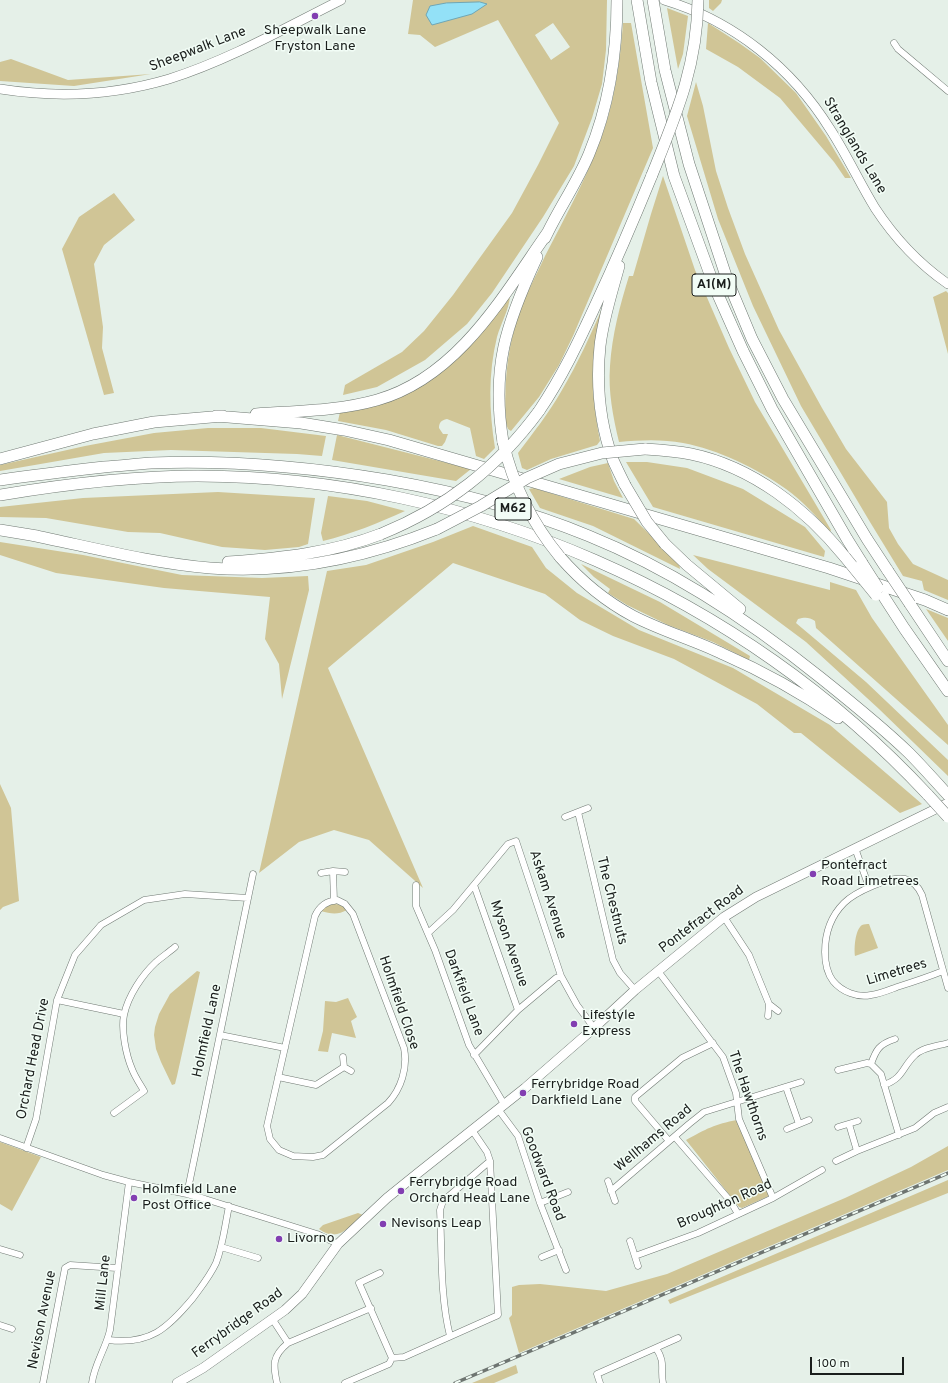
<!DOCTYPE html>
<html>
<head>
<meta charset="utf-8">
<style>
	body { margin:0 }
	#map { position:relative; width:948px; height:1383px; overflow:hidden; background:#e5f0e8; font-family:Overpass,sans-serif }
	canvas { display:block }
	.scale { position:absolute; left:810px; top:1357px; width:94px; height:18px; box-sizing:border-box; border:2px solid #1a1e1c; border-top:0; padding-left:5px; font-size:12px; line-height:14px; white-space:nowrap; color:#1a1e1c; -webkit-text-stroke:3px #f2fdf6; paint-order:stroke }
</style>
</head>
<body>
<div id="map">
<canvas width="948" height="1383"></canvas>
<div class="scale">100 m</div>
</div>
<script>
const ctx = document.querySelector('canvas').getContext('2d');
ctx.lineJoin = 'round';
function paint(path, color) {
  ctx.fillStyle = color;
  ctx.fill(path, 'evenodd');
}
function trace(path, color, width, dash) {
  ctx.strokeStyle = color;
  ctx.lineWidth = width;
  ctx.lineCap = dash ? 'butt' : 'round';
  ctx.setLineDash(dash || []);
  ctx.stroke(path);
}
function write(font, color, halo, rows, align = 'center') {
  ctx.font = font + ' Overpass,sans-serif';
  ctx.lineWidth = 3;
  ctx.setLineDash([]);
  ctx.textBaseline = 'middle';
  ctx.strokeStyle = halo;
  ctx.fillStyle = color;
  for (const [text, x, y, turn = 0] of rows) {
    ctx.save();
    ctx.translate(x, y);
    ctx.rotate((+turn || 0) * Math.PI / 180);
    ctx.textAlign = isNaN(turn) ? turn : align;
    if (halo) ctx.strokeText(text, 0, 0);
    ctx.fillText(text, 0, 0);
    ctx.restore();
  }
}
paint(new Path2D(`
	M413,0h194l-1,50 -4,34 -10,34 -18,48 -31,51 -51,76 -25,31 -42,36 -48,27 -34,8 2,-10 57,-33 22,-21 29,-36 59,-82 26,-48 21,-42 -61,-103 -63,27 -15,-12 -12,-1zM553,23l17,24 -19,13 -16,-25z
	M709,0h13l-1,3 -8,8 -4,-3z
	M667,8l21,8 -5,38 -5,15z
	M623,23h8l22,125 -80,188 -14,29 -20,32 -28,34 -3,-2 -2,-5c-2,-34 0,-68 10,-101 7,-24 19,-45 29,-67 19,-37 39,-73 54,-112 15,-38 21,-80 24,-121z
	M708,23l31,20 21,15 36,35 30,43 25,42h-6l-11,-16 -54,-64 -42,-31 -32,-18z
	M11,59l57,21 83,-6 -77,12 -74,-5v-19z
	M696,82l7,24 13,65 12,37 17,46 34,76 43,78 24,41 41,53 2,26 9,16 15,20 35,16v20l-24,-10 -2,-9 -19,-5 -33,-54 -69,-116 -48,-100 -35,-87 -31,-103z
	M663,176l32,94 34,78 26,54 76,128 -1,2c-13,-15 -27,-31 -44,-43 -28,-20 -69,-40 -103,-46 -21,-4 -43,-3 -64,-1 -6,-25 -11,-51 -9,-76 2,-31 10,-61 19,-90h4l18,-62z
	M114,193l21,27 -31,25 -10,19 9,63 -1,21 12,45 -10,2 -42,-146 17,-32z
	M946,291l2,2v61l-15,-57z
	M510,296c-1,14 -9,27 -13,41 -9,37 -8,73 -2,111l-11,11 -8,-3 -6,-28 -23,-9c-6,1 -8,4 -8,9l4,6h5l-3,8 -3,4h-4l-52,-16 -48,-9 2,-9 62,-17z
	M604,304c-3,14 -7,27 -9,40 -5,32 -1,65 5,97l-3,4 -46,14 -24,11 -5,-2 -4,-15c15,-20 31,-40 44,-63 16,-27 29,-56 42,-86z
	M208,428h53l65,8 -4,20 -25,-2 -126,-4 -67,3 -104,18v-6l85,-19 69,-13z
	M337,435l134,34 -15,12 -124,-21z
	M626,462h21l40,6 56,21 62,38 20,24 -1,6 -171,-50z
	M608,463l6,18 9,17 -64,-19 31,-12z
	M534,488l100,31 45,44 1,6 -87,-43 -53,-18 -11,-19z
	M218,492l97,6 -7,46 -9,3 -34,3 -43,-3 -62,-14 -32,-1 -82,-14 -46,-1v-10l83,-9z
	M328,496l39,5 38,10c-27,12 -53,23 -82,30l-2,-8z
	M473,526l59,21 14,21 31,25 62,37 94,38 97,57 92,79 -22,9 -99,-80h-7l-37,-29 -83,-45 -61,-23 -33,-16 -35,-26 -92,-31 -125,105 95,220 -54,-48 -35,-10 -35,12 -40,31 68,-302 39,-6 67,-23z
	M0,542l83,13 99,20 80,3 46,-2 1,14 -27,109 -3,-35 -14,-25 5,-42 -106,-9 -108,-15 -56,-18z
	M693,555l137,35v-8l26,8 16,28 76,107v20l-132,-117 -1,-7c-6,-4 -10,-4 -17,-2l-2,4 70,59 82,78v16l-69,-67 -73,-67 -98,-73z
	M581,564l79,38 90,54 -1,4 -36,-18 -45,-17 -41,-20 -19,-12 2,-4 -16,-12z
	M926,609l22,9v23z
	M0,784l11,24 8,93 -16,6 -3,3z
	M335,904l7,1 5,5c-9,5 -16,4 -26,1l7,-6z
	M869,924l9,24 -23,8c-1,-8 0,-26 7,-31 2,-1 5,-1 7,-1z
	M197,971l3,1 -23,104 -2,8 -3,1 -11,-23 -5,-13 -2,-14 1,-8 4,-13 11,-20z
	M348,998l9,19 -6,4 5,17 -24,-5 -4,19 -10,-1 5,-20 2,-30 11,1z
	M737,1120l32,76 -27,12 -3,-1 -53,-67c20,-11 29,-16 51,-20z
	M0,1142l41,15 -29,54 -12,-7z
	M948,1146v24l-429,183 -10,-35 3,-3v-28l7,-2 21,-1 66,7 61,-17 178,-76 66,-31z
	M948,1180v13l-278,111 -2,-4z
	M358,1213l5,2c-14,12 -25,28 -44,14l4,-4z
	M516,1365l2,8 -24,10h-22z`), '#d0c596');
const water = new Path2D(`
	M480,2l7,2 -15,10 -40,11 -6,-10 4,-9 16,-3z`);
paint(water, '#93e1f7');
trace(water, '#6fa6b5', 1);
const street = new Path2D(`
	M894,43l4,6 50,42
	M578,812l35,148 7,13 15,17
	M565,817l23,-9
	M855,848l14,39
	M333,871l1,30
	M321,873l12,-2 12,1
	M416,885v21l19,44 34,95 35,59
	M474,885l44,125
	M337,900l8,4 8,10 51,134c4,20 -3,41 -16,55l-65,52 -10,2 -20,-1 -14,-6 -9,-11 -3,-13 48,-210c4,-9 12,-15 22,-16z
	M724,917l25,38 20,49 9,7
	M428,933l25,-23 55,-66 8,-3 45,135 16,29 17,23
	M658,971l65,86 13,36 3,26 34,79
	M943,971c-15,6 -30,11 -46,16 -8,3 -17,7 -26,8 -13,3 -29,-3 -38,-14 -6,-8 -8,-19 -8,-29 0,-18 6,-36 19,-49 11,-11 46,-27 61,-24 8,2 14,9 17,16l26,93
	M57,1000l67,14
	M768,1016l1,-12
	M220,1035l65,13
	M474,1055l44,-45 38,-32 5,-2
	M343,1057l1,10 7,4
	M871,1064c5,-14 8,-20 24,-25
	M838,1070l29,-7 4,1 10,10 18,61
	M278,1077l38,8 28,-18
	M884,1085c20,-7 18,-18 31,-30 8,-8 23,-9 33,-12
	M786,1087l13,37
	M498,1109l20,27 22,67 26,67
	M114,1113l30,-22c-4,-7 -9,-14 -12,-22 -6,-14 -11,-39 -8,-54 4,-19 18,-40 32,-53 6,-5 13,-10 19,-15
	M849,1124l8,27
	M838,1127l20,-6
	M787,1129l22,-9
	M675,1137l51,59 5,6 7,12
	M0,1138l103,37 26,7 58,12 18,5 112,35 21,10
	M669,1141l-34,-40v-4l47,-39 31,-15
	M26,1148l10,-29 21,-119 18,-45 26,-30 43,-25 41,-6 63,4
	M836,1161l21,-10 58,-23 19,-15 14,-6
	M608,1181l7,20
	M611,1191l78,-67 15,-12 97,-30
	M187,1194l66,-320
	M540,1203l28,-11
	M630,1241l8,25
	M221,1247l37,11
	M0,1249l20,6
	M635,1256l63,-23 75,-35 49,-28
	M542,1257l17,-7
	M380,1273l-21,10 33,75
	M273,1320l15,23
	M0,1325l12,4
	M450,1336c-10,-39 -8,-86 -10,-126l3,-9 47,-40
	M108,1340c42,5 59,-11 85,-42 8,-11 17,-22 23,-35 7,-18 9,-38 13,-57
	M656,1348c10,15 4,20 7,35
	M43,1383l22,-115 5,-3 47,3
	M92,1383c2,-18 14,-35 18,-53l19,-148
	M277,1383c-4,-18 -5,-27 11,-40l83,-35
	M345,1383l44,-19 3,-6 12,-1 92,-41 2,-1 -8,-154 -3,-9 -15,-22
	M600,1383l-3,-9 81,-36`);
const secondary = new Path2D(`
	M664,0c70,21 128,68 166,129 17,26 29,53 45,79 19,29 44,56 73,76
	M0,89c56,9 115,6 169,-10 60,-19 116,-51 172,-79
	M177,1383l26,-15 82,-58 17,-16 36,-50 49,-46 31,-25 107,-85 69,-60 41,-38 89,-73 32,-20 192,-94`);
const highway = new Path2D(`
	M637,0l14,82 23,94 41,112 28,63 29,58 75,130 15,24
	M653,0l12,70 24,94 38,115 25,60 31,60 84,140 21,32
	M545,238c13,-28 32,-55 44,-84 20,-48 28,-102 28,-154
	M619,266c-7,26 -16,53 -19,80 -4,39 0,78 13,114 4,9 8,17 12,25
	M539,411c23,-34 40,-70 57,-107 20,-43 38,-85 56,-129
	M256,414c41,-3 82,-3 121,-14 81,-23 126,-104 171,-168
	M216,416l85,7 43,7 45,10 440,128 96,32 23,10
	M503,442c-12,-74 3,-118 34,-185
	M645,449c16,1 31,2 46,5 62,13 115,55 154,103
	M0,459l93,-25 61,-12 69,-6
	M0,480c35,-5 69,-9 104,-13 16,-1 32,-3 47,-4 79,-3 158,4 236,17 69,12 137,29 202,56 84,34 161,85 232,142 30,24 60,48 88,75 13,13 26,28 39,42
	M0,495c66,-11 132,-19 198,-19 274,1 543,118 730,319
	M0,530l37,6
	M31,535c59,12 119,28 179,33 78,6 155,-10 227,-39
	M665,544l22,21 53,44
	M560,557c21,24 45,44 73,59 29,15 61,24 90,38 39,17 80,40 115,64
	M228,562c53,-4 104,-9 153,-28
	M884,597l20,31 44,63
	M910,604l38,57`);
trace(street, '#707973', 7);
trace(secondary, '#707973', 10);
trace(highway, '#707973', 12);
trace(street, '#fff', 6);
trace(secondary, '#fff', 9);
trace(highway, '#fff', 11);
const rail = new Path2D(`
	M455,1383l493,-210`);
trace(rail, '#6e7571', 3.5);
trace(rail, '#f2fdf6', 2, [6]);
const highwayBridge = new Path2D(`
	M652,175c24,-60 45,-108 46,-175
	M503,442c10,43 29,81 57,115
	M625,485l22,37 18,22
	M437,529l44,-23 46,-28 32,-14 43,-11 43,-4
	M381,534c66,-27 116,-66 158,-123
	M845,557l31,38
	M862,563l16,25
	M888,571l22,33
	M928,795l20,22`);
trace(highwayBridge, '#707973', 12, []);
trace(highwayBridge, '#fff', 11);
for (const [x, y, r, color] of [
	[315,16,4,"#823eb1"],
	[813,874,4,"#823eb1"],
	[574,1024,4,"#823eb1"],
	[523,1093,4,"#823eb1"],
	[401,1191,4,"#823eb1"],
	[134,1198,4,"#823eb1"],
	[383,1224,4,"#823eb1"],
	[279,1239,4,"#823eb1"]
]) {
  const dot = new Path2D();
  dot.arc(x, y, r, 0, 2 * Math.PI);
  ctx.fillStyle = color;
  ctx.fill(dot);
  trace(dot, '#f2fdf6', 1.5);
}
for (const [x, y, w] of [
	[714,285,44],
	[513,509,36]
]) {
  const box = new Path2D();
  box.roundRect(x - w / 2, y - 11, w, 22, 3);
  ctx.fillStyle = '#f2fdf6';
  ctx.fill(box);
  trace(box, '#1a1e1c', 1);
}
write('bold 13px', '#1a1e1c', null, [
	["A1(M)",714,285],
	["M62",513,509]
]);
write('14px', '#1a1e1c', '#f2fdf6', [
	["Sheepwalk Lane",315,31,"center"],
	["Fryston Lane",315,47,"center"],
	["Pontefract",821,866],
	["Road Limetrees",821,882],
	["Lifestyle",582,1016],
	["Express",582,1032],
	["Ferrybridge Road",531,1085],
	["Darkfield Lane",531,1101],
	["Ferrybridge Road",409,1183],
	["Orchard Head Lane",409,1199],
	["Holmfield Lane",142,1190],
	["Post Office",142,1206],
	["Nevisons Leap",391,1224],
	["Livorno",287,1239]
], 'left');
write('14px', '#1a1e1c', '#f2fdf6', [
	["Sheepwalk Lane",198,50,-21],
	["Stranglands Lane",854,146,59],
	["Askam Avenue",547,895,72],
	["The Chestnuts",611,901,76],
	["Pontefract Road",702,920,-37],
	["Myson Avenue",508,944,71],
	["Limetrees",897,973,-17],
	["Darkfield Lane",463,993,70],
	["Holmfield Close",398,1003,71],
	["Holmfield Lane",208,1031,-78],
	["Orchard Head Drive",34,1059,-79],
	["The Hawthorns",747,1096,71],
	["Wellhams Road",654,1139,-40],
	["Goodward Road",542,1174,69],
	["Broughton Road",725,1205,-24],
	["Mill Lane",104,1283,-84],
	["Nevison Avenue",43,1320,-79],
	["Ferrybridge Road",238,1324,-36]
]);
</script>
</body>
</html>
